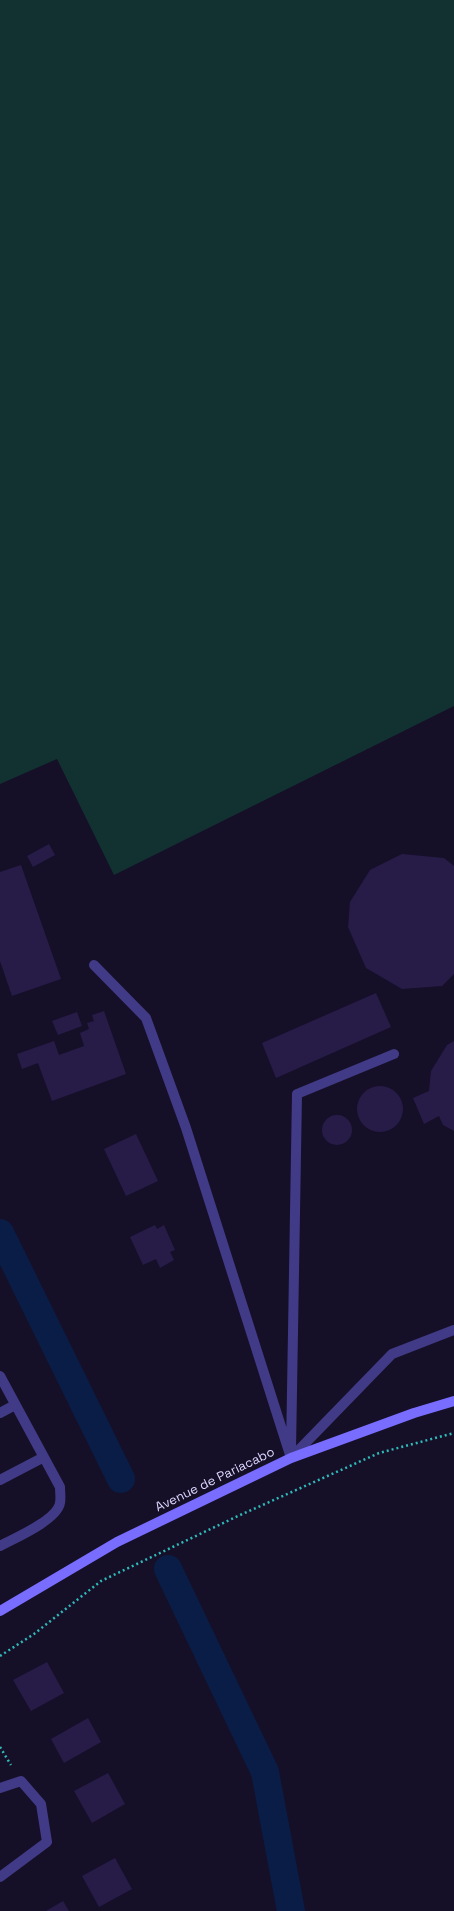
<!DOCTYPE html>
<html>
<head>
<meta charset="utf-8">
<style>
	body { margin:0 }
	canvas { display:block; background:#150f27 }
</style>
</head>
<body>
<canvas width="454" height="1911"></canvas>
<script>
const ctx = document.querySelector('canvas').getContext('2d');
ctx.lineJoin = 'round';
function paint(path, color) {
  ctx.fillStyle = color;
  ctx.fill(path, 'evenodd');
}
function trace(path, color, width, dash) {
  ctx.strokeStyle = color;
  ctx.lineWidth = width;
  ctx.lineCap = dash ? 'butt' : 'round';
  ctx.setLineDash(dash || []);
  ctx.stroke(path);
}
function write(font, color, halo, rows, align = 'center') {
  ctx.font = font + ' "Space Grotesk",sans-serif';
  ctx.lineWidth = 3;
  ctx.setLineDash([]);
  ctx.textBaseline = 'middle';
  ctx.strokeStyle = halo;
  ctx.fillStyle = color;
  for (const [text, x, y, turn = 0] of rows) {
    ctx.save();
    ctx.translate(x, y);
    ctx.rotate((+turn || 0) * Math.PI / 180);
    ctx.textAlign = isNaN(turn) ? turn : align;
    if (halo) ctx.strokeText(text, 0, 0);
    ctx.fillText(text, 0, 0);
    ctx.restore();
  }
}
paint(new Path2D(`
	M0,0h454v706l-340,169 -57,-116 -57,25z`), '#123131');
trace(new Path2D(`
	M0,1233l121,246
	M168,1569l97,203 26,139`), '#0a1d46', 28);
paint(new Path2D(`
	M49,844l6,11 -22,12 -6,-11z
	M402,854l42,4 10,8v108l-12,12 -40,3 -36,-21 -18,-41 2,-25 20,-32z
	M21,865l40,114 -49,17 -12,-35v-89z
	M376,993l15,34 -115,51 -14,-35z
	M104,1011l22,63 -74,27 -14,-38 -16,6 -5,-15 37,-13 5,14 25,-9 -4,-13 9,-4 -2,-6 7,-2 -2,-6z
	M77,1012l5,14 -24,9 -6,-14z
	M454,1041v90l-11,-6 -4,-9 -15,8 -11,-26 16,-7 2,-20 16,-26z
	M357 1109a23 23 0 1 1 46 0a23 23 0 1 1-46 0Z
	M322 1130a15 15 0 1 1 30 0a15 15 0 1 1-30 0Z
	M136,1134l22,47 -32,15 -22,-47z
	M155,1225l2,4 7,-4 11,25 -5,2 4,8 -14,8 -4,-9 -13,6 -13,-28z
	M47,1662l17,31 -33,18 -18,-31z
	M88,1718l13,24 -37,21 -13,-24z
	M108,1773l17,31 -33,19 -18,-32z
	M115,1858l17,31 -33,18 -17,-31z
	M63,1901l6,10h-23z`), '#271b48');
trace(new Path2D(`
	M0,1656l34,-22 67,-53 137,-65 141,-63 75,-20
	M0,1747l11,18`), '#2fbab9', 2.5, [2, 3]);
trace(new Path2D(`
	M94,965l52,53 40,110 105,330
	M0,1376l60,111c0,5 1,11 0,16 -3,17 -45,35 -60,43
	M0,1413l15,-8
	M291,1450l6,-356 97,-40
	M291,1458l101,-104 62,-24
	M0,1480l44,-23`), '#413a87', 10);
trace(new Path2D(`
	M0,1788l21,-7 20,23 6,38 -47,35`), '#413a87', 10);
trace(new Path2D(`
	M0,1611l117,-69 174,-84 123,-45 40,-12`), '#786dff', 10);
write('13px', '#dcd6ff', '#150f27', [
	["Avenue de Pariacabo",215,1480,-26]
]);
</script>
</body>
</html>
